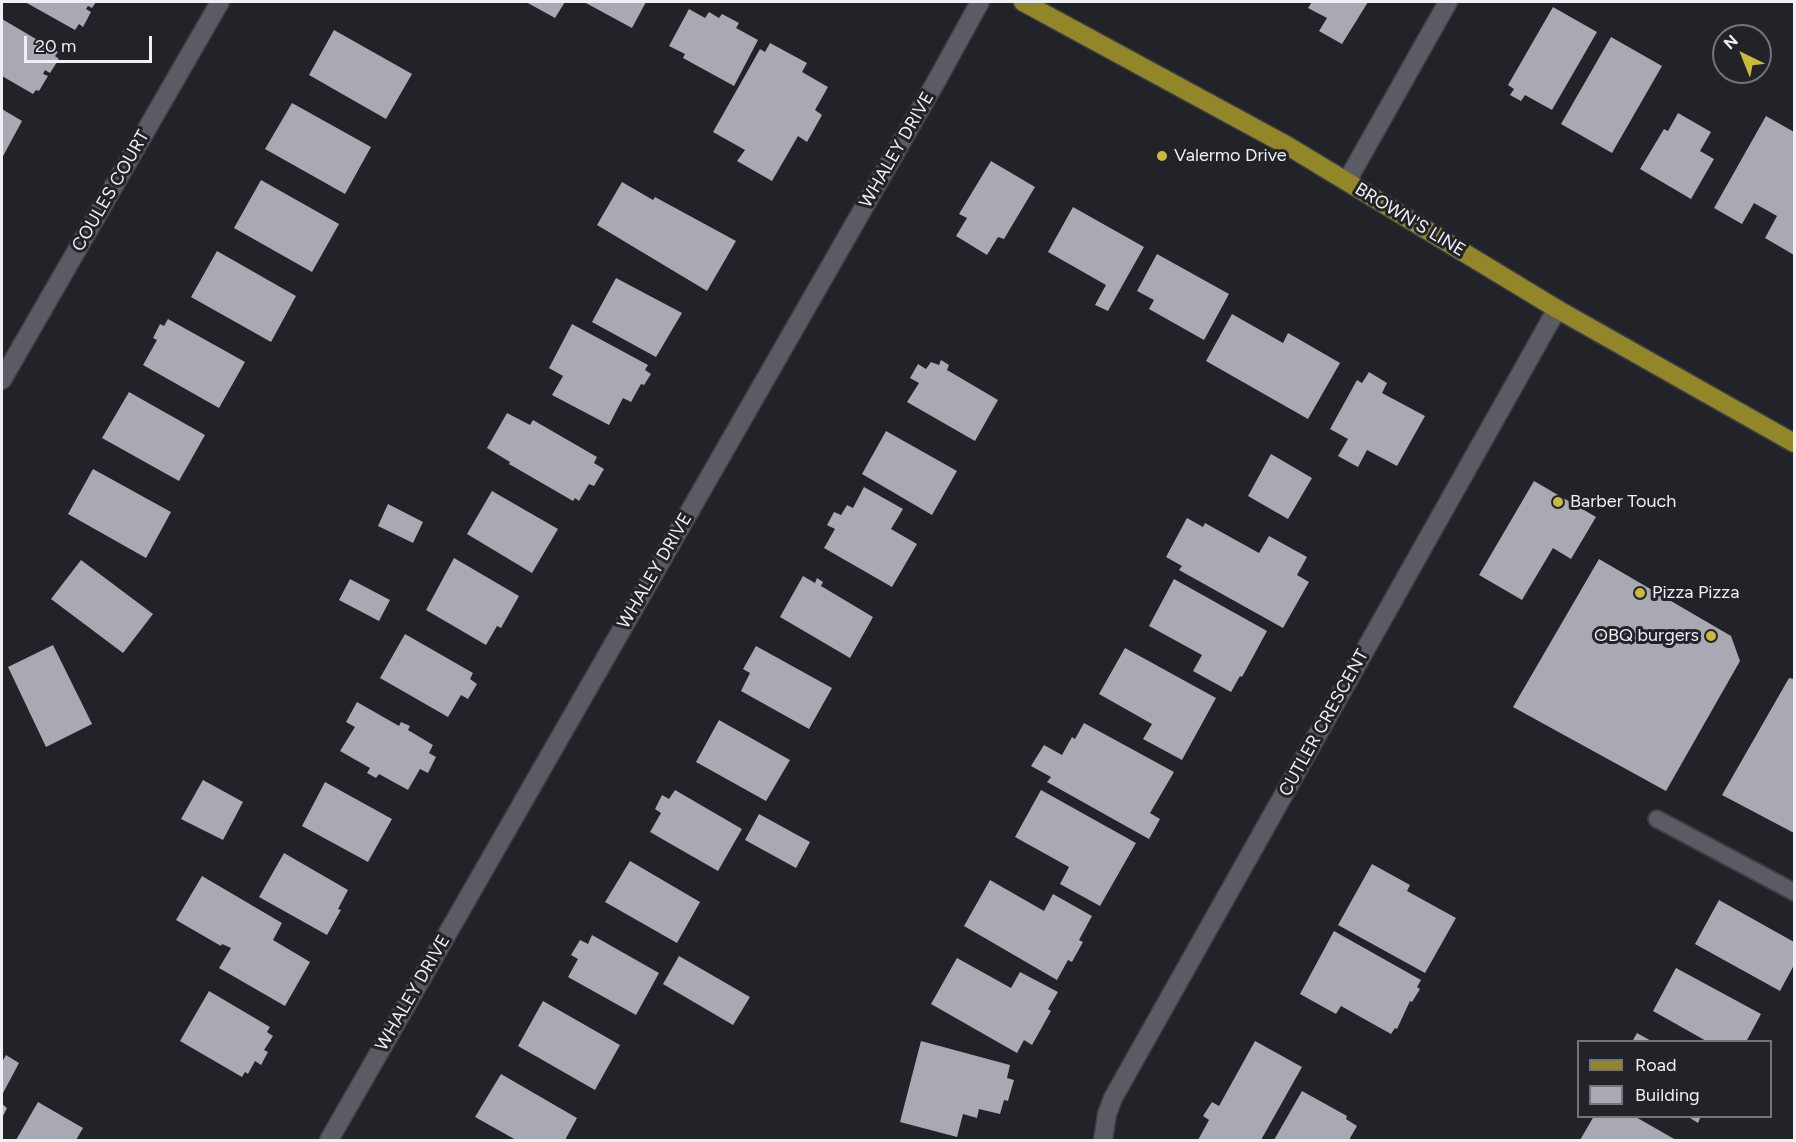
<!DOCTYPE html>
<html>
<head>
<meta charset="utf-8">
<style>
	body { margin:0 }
	#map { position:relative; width:1796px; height:1142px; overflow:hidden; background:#222229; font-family:Figtree,sans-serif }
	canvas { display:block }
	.frame { position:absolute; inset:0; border:3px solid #eff0f5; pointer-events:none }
	.legend { position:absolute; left:1577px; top:1040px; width:195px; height:78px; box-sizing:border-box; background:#222229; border:2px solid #74747b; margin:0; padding:8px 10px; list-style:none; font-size:18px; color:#eff0f5 }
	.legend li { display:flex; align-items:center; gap:12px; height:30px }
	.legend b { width:30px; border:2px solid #74747b }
	.north { position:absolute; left:1712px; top:24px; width:60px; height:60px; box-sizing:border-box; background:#222229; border:2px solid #74747b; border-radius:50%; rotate:317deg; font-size:16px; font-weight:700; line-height:24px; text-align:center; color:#eff0f5 }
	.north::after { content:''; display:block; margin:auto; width:21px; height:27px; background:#caba3a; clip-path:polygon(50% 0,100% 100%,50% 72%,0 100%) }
	.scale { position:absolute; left:24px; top:36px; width:128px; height:27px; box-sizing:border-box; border:3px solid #eff0f5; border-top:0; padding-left:8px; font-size:18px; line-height:21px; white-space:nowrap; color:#eff0f5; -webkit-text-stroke:4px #222229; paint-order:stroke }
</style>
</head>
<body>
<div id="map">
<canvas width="1796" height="1142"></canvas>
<div class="frame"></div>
<ul class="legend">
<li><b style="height:8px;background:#918729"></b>Road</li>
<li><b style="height:16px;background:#a8a9b2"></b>Building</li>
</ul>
<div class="north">N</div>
<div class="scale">20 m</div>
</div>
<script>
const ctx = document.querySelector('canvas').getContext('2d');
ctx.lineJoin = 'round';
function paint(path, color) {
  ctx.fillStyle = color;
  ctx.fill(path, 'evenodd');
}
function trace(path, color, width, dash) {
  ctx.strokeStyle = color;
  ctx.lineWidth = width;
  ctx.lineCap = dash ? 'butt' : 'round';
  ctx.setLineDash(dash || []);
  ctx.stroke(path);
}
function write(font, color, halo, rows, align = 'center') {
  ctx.font = font + ' Figtree,sans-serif';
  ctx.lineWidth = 6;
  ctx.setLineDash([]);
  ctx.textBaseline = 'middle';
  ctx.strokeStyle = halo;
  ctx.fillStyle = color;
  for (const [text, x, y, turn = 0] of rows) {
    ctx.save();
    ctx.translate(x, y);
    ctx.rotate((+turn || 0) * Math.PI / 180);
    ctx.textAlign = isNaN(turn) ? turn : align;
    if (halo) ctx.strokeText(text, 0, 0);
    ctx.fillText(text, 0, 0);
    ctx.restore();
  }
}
paint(new Path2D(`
	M25,2h71l-4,6 -4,-2 -2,3 5,3 -8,15 -4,-3 -4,6z
	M526,2h39l-10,16z
	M584,2h62l-14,26z
	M1312,2h56l-26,42 -23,-13 8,-13 -19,-10z
	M1553,7l44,25 -45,78 -27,-15 -4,6 -11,-6 4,-6 -6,-4z
	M689,9l16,9 4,-6 10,6 3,-4 17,9 -3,5 22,12 -24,46 -51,-28 2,-4 -16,-8z
	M2,19l56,33 -3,4 4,3 -9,14 -5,-3 -2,4 5,2 -9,15 -3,-1 -3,4 -31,-18z
	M334,30l78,44 -26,45 -77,-44z
	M1611,37l51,29 -50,87 -51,-29z
	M770,43l37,20 -5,9 26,15 -13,23 7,5 -15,27 -9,-6 -26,45 -35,-20 8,-11 -32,-18 47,-83 5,3z
	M292,103l79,44 -26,47 -80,-45z
	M2,109l20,12 -20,37z
	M1678,113l33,19 -11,19 14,8 -23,40 -51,-30 24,-40 4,2z
	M1766,116l28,16v123l-29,-17 12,-22 -23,-13 -12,21 -28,-16z
	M991,161l44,26 -31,52 -6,-2 -11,18 -31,-19 11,-18 -8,-4z
	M261,180l78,44 -27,48 -78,-44z
	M622,182l31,18 2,-3 81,44 -29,50 -110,-66z
	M1073,207l71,40 -36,64 -13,-6 11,-20 -58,-33z
	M217,251l79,45 -25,46 -80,-45z
	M1157,254l72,40 -25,46 -55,-31 5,-9 -17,-9z
	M616,278l66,35 -26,44 -64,-35z
	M1232,314l51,29 5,-10 52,30 -32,56 -102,-58z
	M168,319l77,43 -26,46 -76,-43 14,-25 -4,-2 7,-14 4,2z
	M572,324l76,41 -3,5 6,4 -7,11 -3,-1 -10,18 -8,-4 -14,27 -57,-30 11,-19 -14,-8z
	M941,360l8,5 -2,5 51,30 -23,41 -68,-39 12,-19 -9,-5 8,-14 8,5 5,-7 8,3z
	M1369,372l18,11 -5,10 43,23 -28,50 -30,-16 -9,17 -20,-11 10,-17 -18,-10 27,-49 5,3z
	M129,392l76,43 -26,46 -77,-43z
	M507,413l23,12 3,-5 64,37 -3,6 10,6 -10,17 -5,-2 -10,17 -4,-3 -2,3 -64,-37 1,-2 -23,-14z
	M886,431l71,40 -25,44 -70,-41z
	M1271,454l41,24 -24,41 -40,-23z
	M93,469l78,43 -25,46 -78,-44z
	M1534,481l62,36 -25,42 -18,-11 -31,52 -43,-25z
	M864,487l39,22 -12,20 26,15 -25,43 -68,-39 11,-19 -8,-4 7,-13 7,3 6,-10 6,3z
	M492,491l66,38 -26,44 -65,-39z
	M388,504l35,18 -10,21 -35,-17z
	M1187,518l16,9 2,-4 54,30 10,-17 38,21 -10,18 12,7 -26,46 -104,-58 3,-4 -16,-9z
	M454,558l65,38 -18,32 -4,-2 -11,19 -60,-35z
	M1599,559l132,77 9,25 -74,130 -153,-84z
	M81,560l72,54 -30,39 -72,-54z
	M803,576l12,7 2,-5 6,4 -2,4 52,31 -23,41 -70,-41z
	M350,579l40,21 -11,21 -40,-21z
	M1174,579l93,52 -25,46 -2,-1 -9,16 -38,-21 9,-16 -53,-29z
	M405,634l68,39 -3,6 7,5 -9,15 -7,-4 -13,22 -68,-39z
	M53,645l39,79 -46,23 -38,-80z
	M756,646l76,42 -23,41 -68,-38 9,-18 -7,-4z
	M1125,648l91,50 -34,62 -39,-21 9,-15 -53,-30z
	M1789,678l5,1v154l-72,-38z
	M357,702l42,24 2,-4 9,4 -2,4 25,15 -4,8 7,4 -8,16 -8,-4 -12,21 -29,-16 -3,4 -9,-5 3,-5 -30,-17 15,-24 -9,-5z
	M719,720l71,40 -24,41 -70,-39z
	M1084,723l90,49 -24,41 10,6 -11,20 -102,-57 4,-5 -20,-11 13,-21 18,10 10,-18 3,2z
	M203,780l40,22 -20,38 -42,-21z
	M325,782l67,37 -24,43 -66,-36z
	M675,790l67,39 -24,42 -68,-39 11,-19 -6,-4 7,-14 7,4z
	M1041,790l95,53 -36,63 -40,-22 9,-17 -54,-30z
	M759,814l51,28 -14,26 -51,-28z
	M284,853l64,37 -10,19 3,1 -14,25 -68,-38z
	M630,861l70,41 -23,41 -72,-41z
	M1372,864l38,21 -3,6 49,27 -31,55 -87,-48z
	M202,876l80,47 -9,17 37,22 -25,44 -66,-38 12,-20 -9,-4 -1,2 -45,-26z
	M990,880l54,31 9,-17 39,22 -13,24 4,2 -11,20 -4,-2 -11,20 -93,-54z
	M1719,900l75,42v23l-14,26 -85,-47z
	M1334,931l87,49 -4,7 3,2 -8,13 -2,-1 -13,28 -2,-1 -4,6 -50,-28 -5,8 -36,-20z
	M592,935l67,38 -23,42 -68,-38 10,-18 -7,-4 9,-15 8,4z
	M679,956l71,41 -17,28 -70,-41z
	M957,958l54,30 9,-16 38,20 -10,17 3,2 -19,34 -8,-5 -7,13 -86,-49z
	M1676,968l85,46 -15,28h-38l-55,-31z
	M209,991l61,36 -3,5 6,4 -9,14 4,2 -7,13 -6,-4 -7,13 -3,-2 -3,5 -62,-36z
	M543,1001l77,44 -25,45 -77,-44z
	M1637,1033l16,9h-21z
	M921,1041l89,24 -3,13 7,2 -6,21 -4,-1 -4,14 -21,-5 -2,9 -14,-4 -6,23 -57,-15z
	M1255,1041l47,26 -41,73h-63l11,-20 -6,-4 9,-14 7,4z
	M6,1055l13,8 -17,32v-33z
	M501,1074l76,44 -12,22h-49l-41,-23z
	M1302,1091l45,25 -1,3 11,7 -8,14h-75z
	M38,1102l45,26 -7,12h-60z
	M2,1104l5,4 -5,10z
	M1594,1116h40l42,24h-96z
	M1687,1116h14l-3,7z`), '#a8a9b2');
const lane = new Path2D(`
	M1657,819l137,73`);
const street = new Path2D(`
	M1347,181l101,-179
	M2,380l218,-378
	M329,1140l608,-1060 43,-78
	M1103,1140l4,-26 6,-16 444,-789`);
const primary = new Path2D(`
	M1023,2l265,144 269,163 237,134`);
trace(lane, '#3d3d44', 20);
trace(street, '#3d3d44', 21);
trace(primary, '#3d3d44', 21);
trace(lane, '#5a5b63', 16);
trace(street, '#5a5b63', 18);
trace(primary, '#918729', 18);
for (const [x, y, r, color] of [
	[1162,156,6,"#caba3a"],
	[1558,502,6,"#caba3a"],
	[1640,593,6,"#caba3a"],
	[1711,636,6,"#caba3a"]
]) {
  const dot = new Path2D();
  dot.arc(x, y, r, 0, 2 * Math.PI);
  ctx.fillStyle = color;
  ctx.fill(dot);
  trace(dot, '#222229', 2);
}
write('18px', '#eff0f5', '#222229', [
	["WHALEY DRIVE",897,150,-60],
	["COULES COURT",111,191,-60],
	["BROWN'S LINE",1410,220,31],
	["WHALEY DRIVE",655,571,-60],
	["CUTLER CRESCENT",1324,723,-61],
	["WHALEY DRIVE",413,993,-60]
]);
write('18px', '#eff0f5', '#222229', [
	["Valermo Drive",1174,156],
	["Barber Touch",1570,502],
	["Pizza Pizza",1652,593],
	["OBQ burgers",1699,636,"right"]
], 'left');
</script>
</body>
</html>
